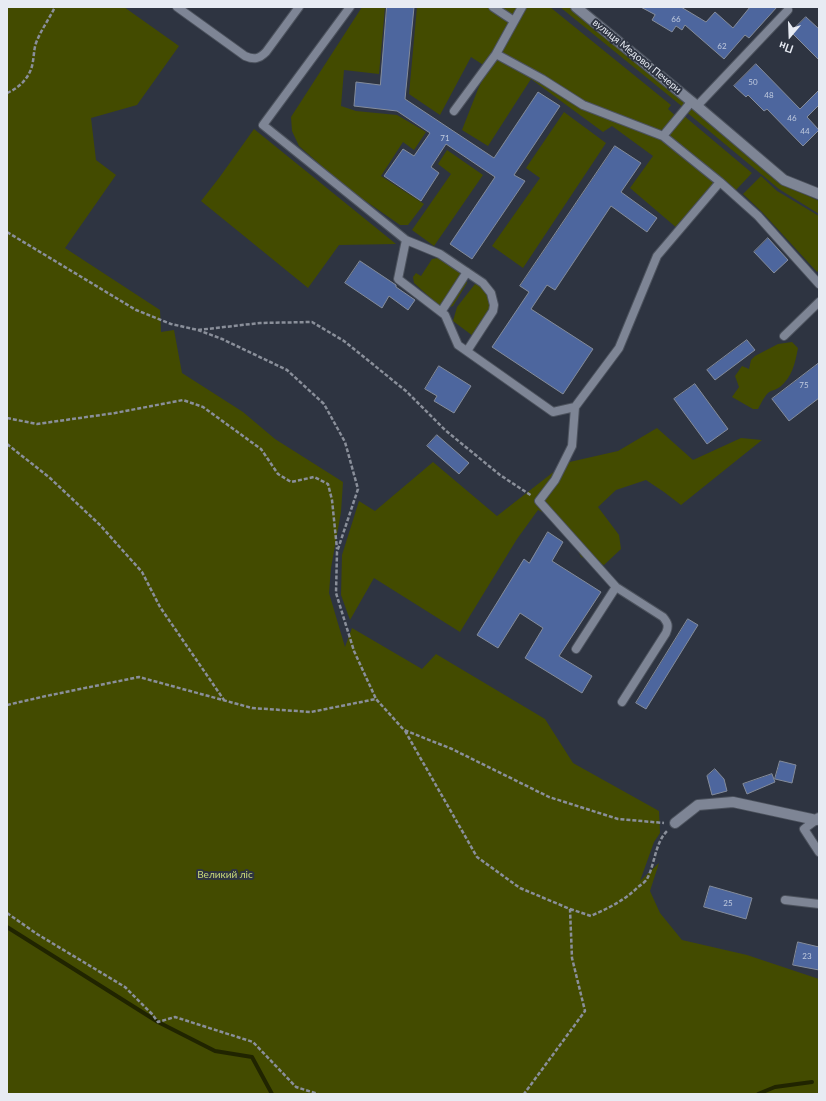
<!DOCTYPE html>
<html>
<head>
<meta charset="utf-8">
<style>
	body { margin:0 }
	#map { position:relative; width:826px; height:1101px; overflow:hidden; background:#2e3441; font-family:Lato,sans-serif }
	canvas { display:block }
	.frame { position:absolute; inset:0; border:8px solid #e7ebf3; pointer-events:none }
	.north { position:absolute; left:770px; top:16px; width:40px; height:40px; -webkit-text-stroke:3px #2e3441; paint-order:stroke; rotate:199deg; font-size:11px; font-weight:700; line-height:16px; text-align:center; color:#e7ebf3 }
	.north::after { content:''; display:block; margin:auto; width:14px; height:18px; background:#e7ebf3; clip-path:polygon(50% 0,100% 100%,50% 72%,0 100%) }
</style>
</head>
<body>
<div id="map">
<canvas width="826" height="1101"></canvas>
<div class="frame"></div>
<div class="north">Пн</div>
</div>
<script>
const ctx = document.querySelector('canvas').getContext('2d');
ctx.lineJoin = 'round';
function paint(path, color) {
  ctx.fillStyle = color;
  ctx.fill(path, 'evenodd');
}
function trace(path, color, width, dash) {
  ctx.strokeStyle = color;
  ctx.lineWidth = width;
  ctx.lineCap = dash ? 'butt' : 'round';
  ctx.setLineDash(dash || []);
  ctx.stroke(path);
}
function write(font, color, halo, rows, align = 'center') {
  ctx.font = font + ' Lato,sans-serif';
  ctx.lineWidth = 4;
  ctx.setLineDash([]);
  ctx.textBaseline = 'middle';
  ctx.strokeStyle = halo;
  ctx.fillStyle = color;
  for (const [text, x, y, turn = 0] of rows) {
    ctx.save();
    ctx.translate(x, y);
    ctx.rotate((+turn || 0) * Math.PI / 180);
    ctx.textAlign = isNaN(turn) ? turn : align;
    if (halo) ctx.strokeText(text, 0, 0);
    ctx.fillText(text, 0, 0);
    ctx.restore();
  }
}
paint(new Path2D(`
	M7,7h117l55,39 -42,59 -46,13 5,42 20,15 -51,73 95,62 1,22 13,-2 8,43 61,39 32,27 68,43 -2,30 -10,56 -2,25 16,54 7,-19 70,41 14,-15 109,65 28,44 86,48 1,22 -6,9 -14,39 19,-18 -9,28 10,22 22,27 65,15 72,24v115h-812z
	M362,7h23l-6,67 -35,-4 -3,36 15,5 41,4 29,17 -12,18 -11,-8 -22,34 43,28 -16,21h-8l-53,-37 -48,-42 -7,-15 -1,-14z
	M417,7h133l121,98 -3,4 11,10 4,-4 69,58 -16,17 -15,-13 -43,52 -48,-41 23,-32 -41,-30 -9,6 -72,-53 -43,67 -26,-16 16,-41 10,-21 -17,-11 -31,58 -31,-21z
	M560,7h13l117,94 -6,7z
	M694,109l86,74 39,18v13l-40,-25 -95,-79z
	M564,112l42,31 -83,125 -31,-22 48,-68 -14,-10z
	M254,129l142,115 -57,1 -31,43 -107,-87 18,-23z
	M447,150l36,25 -49,71 -22,-16 39,-56 -13,-10z
	M761,176l16,15 42,25v54l-2,2 -55,-60 -19,-18z
	M438,258l27,17 2,8 -14,23 -10,3 -29,-26 -1,-6 3,-4 5,3 11,-17z
	M475,284l9,2c13,21 15,33 -5,50h-6l-20,-15 4,-14z
	M792,342l6,6c-3,16 -6,29 -18,39 -3,2 -6,3 -9,4 -6,3 -9,11 -13,18h-5l-21,-12 7,-10 -4,-11 7,-10 7,3 2,-9 4,-4 23,-12z
	M657,428l36,32 48,-22 21,2 -81,65 -17,-13 -18,-12 -30,10 -18,17 21,28 2,14 -17,16 -23,-8 -17,-35 -26,-12 -21,29 -57,93 -86,-54 -24,42 -9,-25 1,-40 17,-54 16,10 58,-49 64,54 68,-53 53,-12z`), '#434b00');
trace(new Path2D(`
	M7,927l151,95 57,29 37,6 20,37
	M758,1094l17,-7 37,-5`), '#202400', 4);
const building = new Path2D(`
	M387,7h27l-9,92 89,59 44,-66 22,14 -46,69 11,6 -53,78 -22,-15 45,-67 -49,-33 -15,23 8,6 -18,28 -37,-25 19,-27 11,7 16,-23 -33,-22 -43,-5 2,-24 24,3z
	M641,7h40l25,15 9,-10 18,16 17,-21h27l-28,31 -4,-3 -21,24 -39,-34 -3,5 -6,-4 -4,6 -20,-12 3,-5z
	M806,17l13,12v31l-28,-28z
	M756,64l44,45 19,-19v15l-12,12 12,13 -16,16 -36,-37 -3,2 -16,-16 -2,2 -12,-11z
	M615,146l26,17 -20,29 36,26 -10,14 -36,-26 -56,84 -8,-5 -16,24 62,40 -30,45 -71,-47 37,-55 -9,-6z
	M768,238l20,22 -14,13 -20,-21z
	M360,261l36,24v2l19,13 -7,10 -19,-14 -7,12 -37,-25z
	M747,340l8,10 -40,30 -8,-10z
	M819,363v35l-30,23 -17,-22z
	M439,366l32,20 -17,27 -20,-12 3,-5 -12,-7z
	M695,384l33,45 -21,15 -33,-45z
	M437,435l32,28 -10,11 -32,-28z
	M548,532l15,10 -11,19 49,31 -42,64 33,20 -10,17 -57,-35 18,-30 -23,-15 -22,35 -21,-13 47,-76 5,4z
	M688,619l10,6 -52,84 -10,-6z
	M780,761l16,4 -4,18 -17,-4z
	M715,769l9,10 3,12 -15,4 -5,-19z
	M772,774l3,8 -28,12 -4,-10z
	M710,886l42,12 -6,21 -42,-12z
	M798,942l21,5v23l-26,-5z`);
paint(building, '#4d669e');
trace(building, '#848c9b', 1);
const service = new Path2D(`
	M177,7l68,49c9,4 14,3 21,-4l33,-45
	M350,7l-87,118 143,115 -8,39 47,36 13,30 95,67 22,-5 44,-59 38,-92 63,-74
	M493,7l21,14
	M496,54l46,25 41,26 80,31 57,46 38,34 61,68
	M697,106l91,-96
	M454,111l42,-57 26,-47
	M663,136l29,-35
	M406,240l34,14 43,29 8,10 3,12 -1,6 -26,40
	M441,312l26,-40
	M784,336l35,-34
	M575,407l-3,39 -17,34 -16,21 77,86 47,30c5,6 6,9 3,16l-44,69
	M576,649l40,-62
	M816,820l-12,9 15,23
	M785,900l34,4`);
const minor = new Path2D(`
	M576,7l121,99 87,74 35,14
	M675,823l23,-18 35,-3 83,18 3,-2`);
trace(service, '#4c525d', 10);
trace(minor, '#4c525d', 12);
trace(new Path2D(`
	M7,93c14,-6 24,-17 26,-32 1,-6 1,-12 3,-18 5,-13 13,-24 19,-36
	M7,232l129,78 35,14 27,6 24,9 65,31 37,34 21,38 13,47 -21,63 -1,41 18,58 22,48
	M198,330l62,-7 52,-1 32,19 62,50 39,39 55,45 32,21
	M7,418l30,6 78,-11 68,-13 20,7 58,42 17,25 13,8 23,-5 14,7 4,16 5,49
	M7,444l43,34 50,47 42,47 18,35 64,93
	M7,705l39,-9 93,-19 113,31 59,4 65,-13 28,31 48,19 97,48 69,22 46,4
	M405,731l72,126 43,31 50,21 2,49 13,53 -61,83
	M570,909l21,7c17,-8 33,-15 47,-29 3,-2 7,-5 9,-8 8,-15 8,-36 20,-48
	M7,913l30,21 88,53 27,27 6,8 17,-5 78,25 43,45 22,7`), '#8a8f9a', 2.5, [4, 2]);
trace(service, '#7e8595', 8);
trace(minor, '#7e8595', 10);
write('8px', '#c0cade', null, [
	["66",676,19],
	["62",722,46],
	["50",753,82],
	["48",769,95],
	["46",792,118],
	["44",805,131],
	["71",445,138],
	["75",804,385],
	["25",728,903],
	["23",807,956]
]);
write('10px', '#e7ebf3', '#2e3441', [
	["вулиця Медової Печери",637,56,39]
]);
write('10px', '#cada79', '#2e3441', [
	["Великий ліс",225,875]
]);
</script>
</body>
</html>
